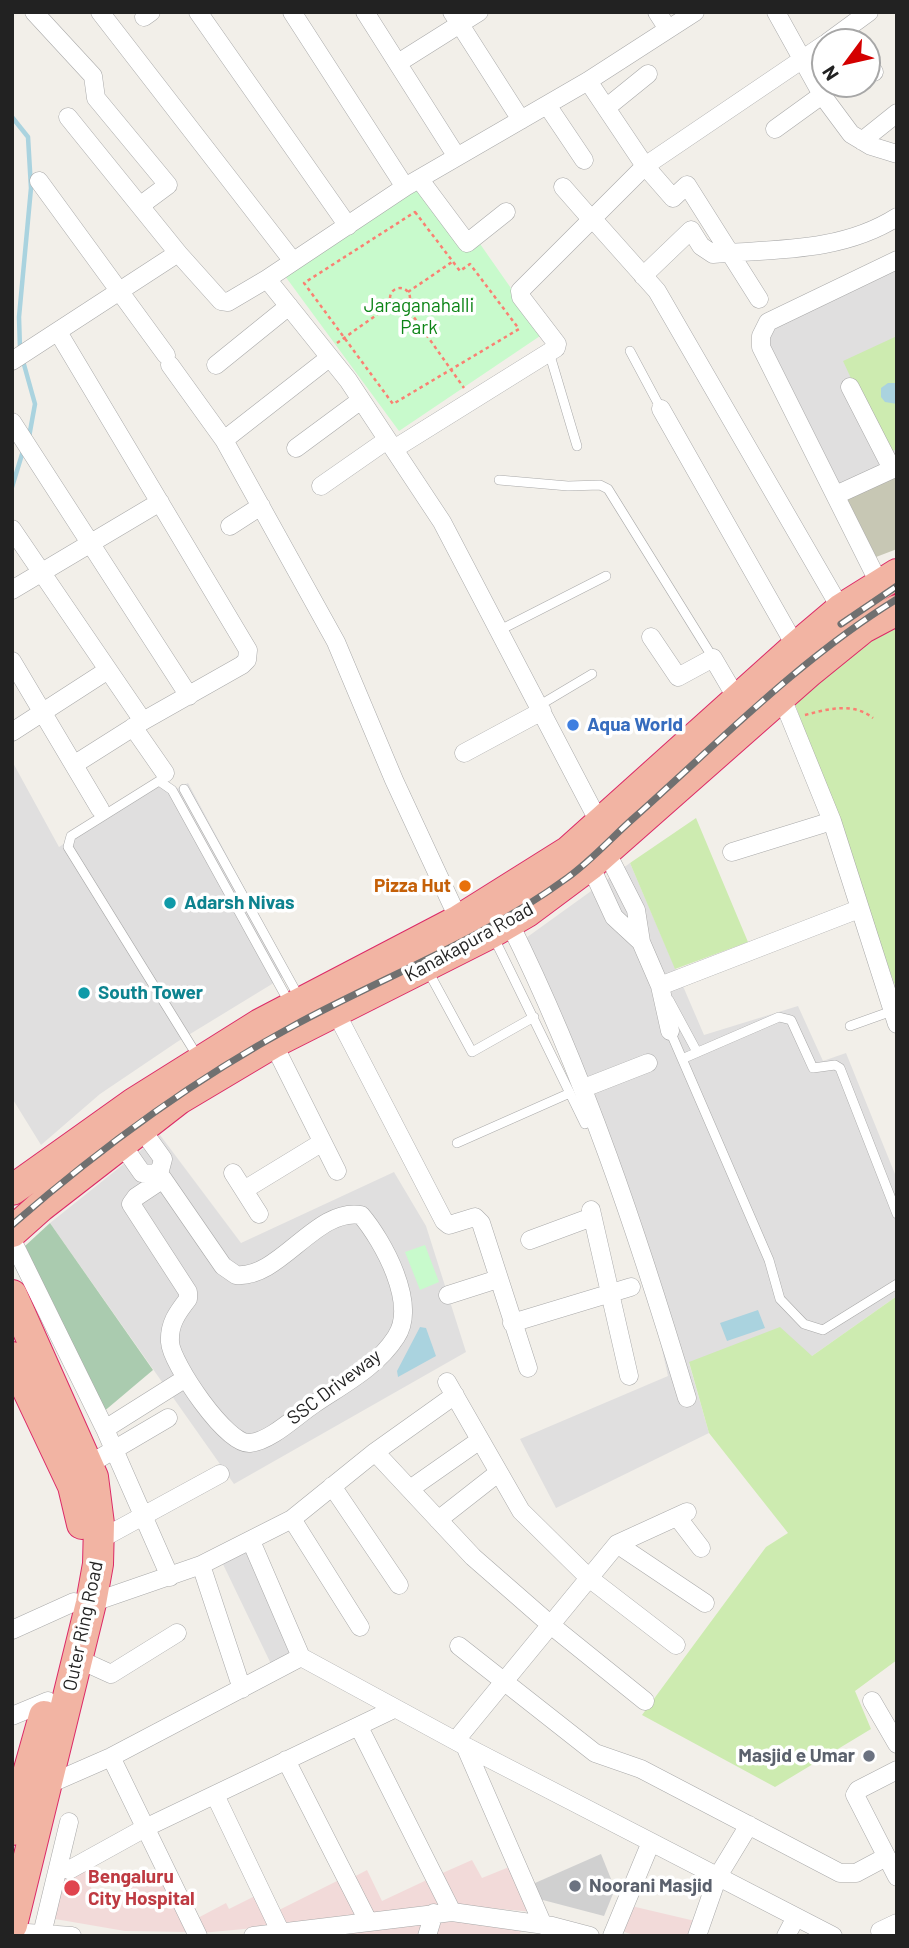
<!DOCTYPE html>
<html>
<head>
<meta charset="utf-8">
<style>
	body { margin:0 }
	#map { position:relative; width:909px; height:1948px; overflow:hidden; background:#f2efe9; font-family:Barlow,sans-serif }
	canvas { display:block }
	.frame { position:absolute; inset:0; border:14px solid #222; pointer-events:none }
	.north { position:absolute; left:811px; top:28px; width:70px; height:70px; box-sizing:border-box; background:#fff; border:2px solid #a7a7a7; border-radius:50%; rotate:237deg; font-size:19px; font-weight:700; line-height:28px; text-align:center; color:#222 }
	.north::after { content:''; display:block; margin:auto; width:24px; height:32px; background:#d40000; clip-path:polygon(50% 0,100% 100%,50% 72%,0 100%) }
</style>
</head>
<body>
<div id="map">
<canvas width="909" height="1948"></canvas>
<div class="frame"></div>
<div class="north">N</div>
</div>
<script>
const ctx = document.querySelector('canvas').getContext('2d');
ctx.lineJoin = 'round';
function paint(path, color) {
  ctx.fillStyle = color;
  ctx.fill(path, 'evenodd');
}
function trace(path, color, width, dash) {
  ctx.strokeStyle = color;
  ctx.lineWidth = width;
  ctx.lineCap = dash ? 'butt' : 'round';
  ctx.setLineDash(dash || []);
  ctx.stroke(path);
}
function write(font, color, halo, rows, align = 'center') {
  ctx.font = font + ' Barlow,sans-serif';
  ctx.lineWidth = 7;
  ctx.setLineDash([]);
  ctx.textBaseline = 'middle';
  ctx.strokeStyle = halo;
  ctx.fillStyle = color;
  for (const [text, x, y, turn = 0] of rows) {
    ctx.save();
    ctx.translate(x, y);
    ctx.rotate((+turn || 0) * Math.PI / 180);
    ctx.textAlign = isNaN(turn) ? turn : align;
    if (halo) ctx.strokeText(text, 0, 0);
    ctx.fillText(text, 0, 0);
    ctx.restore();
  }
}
paint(new Path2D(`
	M897,253v219l-52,24 31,61 -14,5 -109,-222z
	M12,761l47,86 108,-68 9,10 12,-6 102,190 -113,69 -77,52 -59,51 -29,-47z
	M630,863l74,172 94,-29 25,55 23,-8 51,126v117l-85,60 -123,7 20,70 -153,75 -36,-69 148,-63 -32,-142 -117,-291z
	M160,1135l81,108 153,-71 32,54 40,126 -232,132 -184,-261z
	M248,1547l47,109 -23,10 -51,-106z`), '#e0dfdf');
paint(new Path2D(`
	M472,1860l10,18 32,-13 21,47 -82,-7 -15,-30z
	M84,1865l11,35 14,-3 48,-28 33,63 -65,-1 -70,-12 3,-39z
	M367,1870l15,31 49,-23 14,29 -77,10 -18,-38z
	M339,1880l16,35 -71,11 -9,-14z
	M259,1894l17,32 -75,7 -7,-13 32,-17 3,6z
	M627,1905l68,16 -4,15h-53l-17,-5z
	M439,1918l84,8 -4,10h-85z
	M425,1924l-3,12h-81l1,-6z`), '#f2dad9');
paint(new Path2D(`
	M601,1854l14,35 -11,27 -65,-17 -4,-16z`), '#d0d0d0');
paint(new Path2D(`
	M897,472v77l-21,8 -31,-61z`), '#c7c7b4');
paint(new Path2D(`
	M897,336v113l-11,5 -43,-93z
	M897,627v364l-102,-287 65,-57z
	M696,818l52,124 -73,27 -45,-106z
	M897,1296v364l-42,31 16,38 -96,58 -133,-72 124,-168 22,-14 -79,-100 -20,-71 91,-35 32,29z`), '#cdebb0');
paint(new Path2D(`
	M50,1223l103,147 -51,43 -77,-167z`), '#aacbaf');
paint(new Path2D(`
	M421,186l57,55 65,93 -144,97 -114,-155z
	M425,1245l14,37 -19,8 -15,-38z`), '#c8facc');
paint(new Path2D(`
	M897,383v21l-12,-2 -4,-5v-9l7,-5z
	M758,1310l7,18 -38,13 -7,-18z
	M420,1327l6,1 10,28 -38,21 -1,-6z`), '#aad3df');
trace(new Path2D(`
	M12,117l16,20 3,51 -12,129 1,32
	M23,361l12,43 -6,33
	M12,487l11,-36`), '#aad3df', 4.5);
const service = new Path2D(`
	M630,351l31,58
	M549,352l28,94
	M499,480l69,6 32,-1 8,4 105,169
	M500,630l106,-54
	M540,705l52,-31
	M184,789l116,210
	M494,938l91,186
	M428,971l44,81 62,-35
	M669,1000l28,52
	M850,1026l42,-15
	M670,1031l99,229 11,39 24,25 19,6 74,-46
	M198,1057l-130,-210 3,-11 88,-55 13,9 118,214
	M682,1059l97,-42 12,3 22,48 22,-3 5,3 57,146
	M457,1143l113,-50`);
const minor = new Path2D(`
	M34,12l59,64 3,22 72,87 -27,20
	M100,12l192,248
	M198,12l150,214
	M292,12l113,175
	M365,12l92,145
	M452,12l69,108
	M657,12l11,17
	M776,12l46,83 29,39 20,12 26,8
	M144,17l7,-5
	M828,42l41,-30
	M398,63l81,-51
	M867,63l7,9
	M588,81l57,85 28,32 14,-13 72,114
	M547,105l37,55
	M606,108l42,-34
	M68,117l110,136
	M775,129l47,-34
	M862,141l35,-28
	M420,180l47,63 39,-31
	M39,181l127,174
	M563,187l28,32
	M592,218l65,73 184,318
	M643,276l48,-46 10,16 12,8c63,-5 129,-2 184,-37
	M267,279l138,-92 183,-106 107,-69
	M58,332l190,318 -1,10 -5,5 -99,56 -68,43
	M12,361l166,-108 43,48 7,1 39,-23 81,101 94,142 157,300
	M170,365l54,75 112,202 58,138 65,140
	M216,365l73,-59
	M850,387l42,82
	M661,409l135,238
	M12,422l177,274
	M224,440l105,-82
	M296,448l65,-48
	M394,449l162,-101 1,-4 -36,-47 -1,-6 125,-125 180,-122
	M321,486l66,-46
	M836,495l61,-28
	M230,526l31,-20
	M12,529l131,192
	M879,583l-118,-236v-11l7,-14 129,-62
	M12,590l148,-88
	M651,637l27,40 35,-19 24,41
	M12,661l88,148
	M782,698l50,123 65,203
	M133,727l32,46
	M12,732l96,-62
	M464,753l78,-42
	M732,852l100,-31
	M590,865l24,52 27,25 -5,-32 -30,-59
	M509,922c76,153 129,313 178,476
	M641,942l19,44 10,45
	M660,986l199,-77
	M332,1005l112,216 5,4 26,-8 6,6 47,145
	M273,1043l64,128
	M584,1088l64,-25
	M121,1143l21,30 17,1 4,-15 -23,-32
	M233,1173l26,41
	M159,1174l4,5 60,87 13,9c44,4 80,-68 125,-60 22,26 57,89 35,122 -19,30 -54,48 -82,67 -18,12 -43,37 -64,39 -23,3 -79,-80 -80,-101 -1,-18 7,-29 18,-43v-7l-57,-88 5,-7 27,-18
	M244,1190l77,-47
	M591,1210l38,166
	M12,1240l93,189 65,148
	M530,1240l62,-23
	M448,1295l50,-16
	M512,1323l119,-36
	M447,1382l74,129 68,67 87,67
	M105,1429l81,-51
	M375,1452l98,105 79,69 93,75
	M88,1465l80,-47
	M332,1486l67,99
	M410,1489l70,-49
	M678,1518l23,30
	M292,1519l68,108
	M438,1520l60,-47
	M99,1540l121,-66
	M251,1541l50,116 164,89 368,190
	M617,1544l88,59
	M201,1565l41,124
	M91,1603l110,-38 91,-46 83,-67 80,-57
	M12,1630l62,-28
	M459,1646l136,107 46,16 199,104h16l30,-16
	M78,1659l33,15 66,-41
	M872,1701l25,43
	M12,1716l36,-15
	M359,1727l93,185
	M456,1740l161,-196 70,-32
	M465,1746l78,179
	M111,1757l87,179
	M286,1760l82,161
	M897,1770l-39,20 -3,5 42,82
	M47,1785l64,-28 190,-100
	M215,1795l66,138
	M69,1870l76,-42 249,-119
	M880,1931l17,-8
	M12,1932l60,4
	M42,1934l27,-112
	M253,1936l199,-24 100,14 38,10
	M427,1936l7,-23
	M612,1936l39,-94
	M697,1936l21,-60 31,-51
	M786,1936l10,-19`);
const trunk = new Path2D(`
	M12,1190l122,-87 126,-79 199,-104 110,-69 227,-204 45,-38 56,-35
	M12,1232l28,-25 139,-108 94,-56 218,-110 36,-21 63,-47 220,-194 53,-43 34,-18
	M12,1295l81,182 6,47 -1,40 -7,39 -79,322
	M12,1357l61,129 9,38
	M12,1830l32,-114`);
trace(service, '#a9a9a9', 10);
trace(minor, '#a9a9a9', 19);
trace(trunk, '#dc2a67', 32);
trace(new Path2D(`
	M415,212l45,59 10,-7 49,65 -126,75 -89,-121z
	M390 298a10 10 0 1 1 20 0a10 10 0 1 1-20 0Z
	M408,292l44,-30
	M406,306l58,82
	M337,343l55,-39
	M805,715c23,-6 48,-13 68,3`), '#fa8072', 2.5, [3.5, 3.5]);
trace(service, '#fff', 9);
trace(minor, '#fff', 18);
trace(trunk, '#f2b4a3', 30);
const rail = new Path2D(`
	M841,624l56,-38
	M12,1225c87,-76 179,-144 281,-199 90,-49 191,-87 274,-148 25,-18 46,-42 69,-62 84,-75 165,-158 261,-217`);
trace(rail, '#707070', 7);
trace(rail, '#fff', 4.5, [13]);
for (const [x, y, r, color] of [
	[573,725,7,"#3f7fe0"],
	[465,886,7,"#e8710a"],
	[170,903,7,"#0f9aa8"],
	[84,993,7,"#0f9aa8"],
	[869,1756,7,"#6b7280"],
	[575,1886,7,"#6b7280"],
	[72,1888,9,"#e0444e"]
]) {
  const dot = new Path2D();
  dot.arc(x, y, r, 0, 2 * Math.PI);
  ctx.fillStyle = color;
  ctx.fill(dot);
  trace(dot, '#fff', 2.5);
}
write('19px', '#0c8416', '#fff', [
	["Jaraganahalli",419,306],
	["Park",419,328]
]);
write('bold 19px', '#366cbe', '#fff', [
	["Aqua World",587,725]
], 'left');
write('bold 19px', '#c56008', '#fff', [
	["Pizza Hut",451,886]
], 'right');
write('bold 19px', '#0d838f', '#fff', [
	["Adarsh Nivas",184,903],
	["South Tower",98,993]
], 'left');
write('19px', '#222', '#fff', [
	["Kanakapura Road",469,942,-29],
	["SSC Driveway",334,1387,-37],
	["Outer Ring Road",83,1626,-78]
]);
write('bold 19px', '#5b616d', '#fff', [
	["Masjid e Umar",855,1756],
	["Noorani Masjid",589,1886,"left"]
], 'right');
write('bold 19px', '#be3a42', '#fff', [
	["Bengaluru",88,1877],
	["City Hospital",88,1899]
], 'left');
</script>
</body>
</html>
